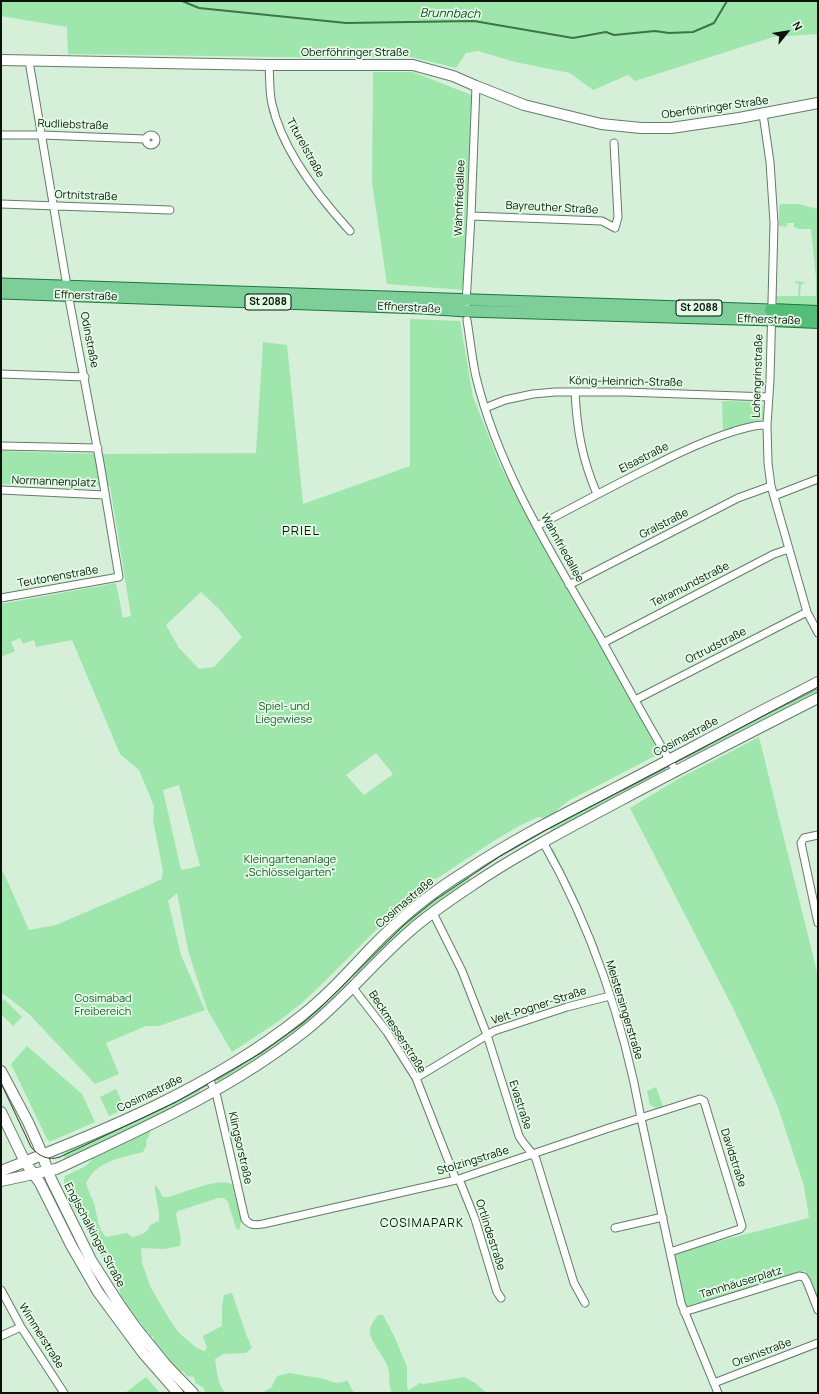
<!DOCTYPE html>
<html>
<head>
<meta charset="utf-8">
<style>
	body { margin:0 }
	#map { position:relative; width:819px; height:1394px; overflow:hidden; background:#d5efd9; font-family:Manrope,sans-serif }
	canvas { display:block }
	.frame { position:absolute; inset:0; border:2px solid #0b130c; pointer-events:none }
	.north { position:absolute; left:767px; top:12px; width:40px; height:40px; -webkit-text-stroke:3px #e3fce6; paint-order:stroke; rotate:60deg; font-size:11px; font-weight:700; line-height:16px; text-align:center; color:#0b130c }
	.north::after { content:''; display:block; margin:auto; width:14px; height:18px; background:#0b130c; clip-path:polygon(50% 0,100% 100%,50% 72%,0 100%) }
</style>
</head>
<body>
<div id="map">
<canvas width="819" height="1394"></canvas>
<div class="frame"></div>
<div class="north">N</div>
</div>
<script>
const ctx = document.querySelector('canvas').getContext('2d');
ctx.lineJoin = 'round';
function paint(path, color) {
  ctx.fillStyle = color;
  ctx.fill(path, 'evenodd');
}
function trace(path, color, width, dash) {
  ctx.strokeStyle = color;
  ctx.lineWidth = width;
  ctx.lineCap = dash ? 'butt' : 'round';
  ctx.setLineDash(dash || []);
  ctx.stroke(path);
}
function write(font, color, halo, rows, align = 'center') {
  ctx.font = font + ' Manrope,sans-serif';
  ctx.lineWidth = 3.5;
  ctx.setLineDash([]);
  ctx.textBaseline = 'middle';
  ctx.strokeStyle = halo;
  ctx.fillStyle = color;
  for (const [text, x, y, turn = 0] of rows) {
    ctx.save();
    ctx.translate(x, y);
    ctx.rotate((+turn || 0) * Math.PI / 180);
    ctx.textAlign = isNaN(turn) ? turn : align;
    if (halo) ctx.strokeText(text, 0, 0);
    ctx.fillText(text, 0, 0);
    ctx.restore();
  }
}
paint(new Path2D(`
	M1,1h817v33l-45,3 -138,44 -7,-6 -35,15 -23,-17 -55,-11 -37,-11 -12,2 -10,15 -45,-11h-39l-23,1 -281,-4 -1,-27 -66,-11z
	M373,72h40l61,24 -10,194 -77,-6 -15,-102z
	M781,204h17l20,5v97l-38,-1 -3,-3 -2,-6h23l1,-12 -4,-1 1,-2 8,1 -1,2h-2l-1,12h16v-19l-5,-48h-12l-5,-2v-4h-7v4l-8,-1v-20z
	M410,319l50,2 13,76 28,70 158,280 2,8 -8,2 -85,44 -10,8 -2,6 -5,4 -13,-2 -21,10 -28,17 -53,35 -2,-1 -3,3v1l-36,29 -73,73 -19,18 -24,19 -47,31 -25,-43 -18,-55 -12,-61 -9,8 13,54 24,55 -46,16h-13l-40,17 13,31 -24,10 -66,-70 -24,-19 -4,-1v-125l5,9 23,52 27,-5 77,-33 29,-13 1,-8 -10,-51 1,-14 -15,-36 -19,-16 -48,-114 -36,7 -2,-7 -11,4 -3,-6 -9,4 4,9 -14,6v-53l115,-21 7,35 8,-2 -21,-130 -109,-2v-33l103,3 152,-1 7,-111 24,3 16,159 107,-38zM201,592l19,18 22,27 -28,30 -15,2 -20,-21 -13,-23zM376,753l17,21 -29,21 -18,-20zM179,785l21,81 -19,4 -18,-80z
	M722,401l37,1 4,4v13l-40,12z
	M818,684v11l-129,67 -4,-8z
	M759,737l59,239v326l-13,-31 -119,36 -13,-54 136,-35 -5,-32 -26,-79 -21,-48 -24,-51 -103,-200 48,-29z
	M663,765l5,8 -115,61 -4,-9z
	M553,848l23,47 23,55 -2,-1 -22,-53 -16,-33h-3l-6,-13z
	M466,873l6,10 -115,98 -6,-7 58,-57z
	M348,977l7,7 -33,31 -102,69 -4,-6z
	M4,999l18,18 -9,9 -12,-12v-12z
	M27,1046l55,48 13,28 -41,18 -5,1 -2,-2 -36,-75z
	M197,1086l5,9 -81,38 -55,29 -3,-8 3,-1 -1,-2 57,-26z
	M656,1087l7,19 -7,2 -6,-3 -3,-14z
	M116,1089l9,20 -16,7 -9,-19z
	M147,1129l4,3 -5,9 1,3 -4,8c-22,6 -45,8 -57,31 2,8 7,16 9,24 3,13 2,19 11,30l21,-4 5,4c7,-1 16,-4 18,-12l9,-4c1,-13 -4,-23 -4,-35l1,-1 7,12h5c17,-4 47,-19 64,-13l10,36 -3,10 -3,-2 -8,-26 -4,-4h-6l-40,13 -2,3 5,25 -1,7 -16,3 -23,-1 1,15 9,25 17,29 11,16 18,15 7,3 3,-3 -4,-12 19,-10v-20l2,-11 8,-2 14,41 6,14 -6,5 -22,1 -9,5c2,12 2,26 11,34h-21l-1,-5 -9,-5 -1,-6 -7,-1c-4,-6 -7,-5 -14,-8 -5,-3 -6,-9 -8,-14l-4,-2 -9,-10 2,-2 -1,-4 -4,1v-5l-4,1c-4,-8 -1,-9 -11,-15l-1,-4 -2,1 -7,-10 1,-4c-5,-4 -7,-12 -5,-18 -6,-4 -12,-13 -11,-20h-3l-2,-2 -11,-20 -1,-4 -6,-8 5,-9 -5,-3 -4,2c-8,-7 -22,-33 -17,-43 9,-5 22,-8 27,-17z
	M378,1315h5l12,23 12,29v21l2,2 11,-7 4,1 40,-7 11,6 12,10h-95c-5,-11 -1,-15 -4,-25 -2,-11 -23,-30 -17,-42 1,-4 5,-7 7,-11z
	M289,1373l36,6c7,4 15,5 22,1l7,13h-93l10,-5 6,-12z
	M146,1377l14,16h-35z`), '#9fe6ad');
trace(new Path2D(`
	M182,1l17,7 147,15 128,-2 99,17 33,-6 8,3 41,-4 14,2 24,-1 21,-9 13,-22`), '#3c7449', 2);
const minor = new Path2D(`
	M269,65c1,12 0,27 3,39 10,46 47,93 78,127
	M763,114l7,48 4,61 -4,157 -3,45 1,38 3,23 36,126 11,21
	M146 140a5 5 0 1 1 10 0a5 5 0 1 1-10 0Z
	M1,135h41l103,4
	M1,204l169,6
	M471,216l131,5 13,7 3,-11 -4,-74
	M466,304l5,-88 5,-130
	M467,320c3,19 5,39 9,57 23,94 76,177 124,260 25,45 49,90 76,134
	M1,374l84,3
	M575,392c2,38 7,67 22,102
	M485,408l20,-8 28,-6 22,-2h69l145,5
	M1,446l97,2
	M1,490l104,5
	M774,496l44,-17
	M537,526c39,-20 77,-41 116,-60 27,-14 53,-26 82,-35 11,-3 21,-7 32,-6
	M569,585l169,-87 33,-12
	M1,598l118,-21 -19,-114 -30,-159 -41,-243
	M603,643l171,-89 15,-5
	M635,700l172,-88
	M818,835l-14,3 -3,5 17,80
	M543,842c48,84 81,181 98,276l40,185 37,90
	M433,913l29,58 25,64 32,101c5,9 12,15 17,23l38,124 11,20
	M353,988l34,44 29,46 40,102
	M209,1078l8,19 28,122c5,7 10,6 18,5l193,-44 153,-52 91,-29 4,2 38,125 -2,3 -70,23
	M416,1078l78,-47 73,-24 43,-11
	M459,1179l16,40 22,73 4,6
	M615,1228l48,-11
	M1,1290l20,37 43,66
	M684,1312l115,-36 5,1 3,5 11,28
	M1,1336l20,-9
	M714,1383l104,-40`);
const secondary = new Path2D(`
	M1,60l268,5h144l40,11 23,10 48,19 77,19 40,4h30l68,-10 79,-15
	M1,1071l27,51 10,22 13,35 40,81 28,44 17,24 30,37 27,28
	M1,1112l24,50 15,21 31,62 27,47 45,61 35,40
	M1,1171c104,-40 211,-84 299,-154 27,-21 49,-46 72,-70 28,-29 60,-55 94,-76 48,-32 100,-58 151,-84 45,-23 89,-47 133,-70 22,-12 46,-23 68,-35
	M1,1181l55,-12 9,-4c83,-39 168,-77 241,-135 38,-30 68,-68 104,-99 19,-17 40,-31 61,-45 47,-32 98,-58 148,-85 66,-35 132,-69 199,-103`);
const primary = new Path2D(`
	M1,284l770,26
	M1,293l421,15 44,3 306,9`);
const trunk = new Path2D(`
	M771,310l47,2
	M772,320l46,2`);
trace(minor, '#647b68', 9);
trace(secondary, '#647b68', 12);
trace(primary, '#1d773b', 13);
trace(trunk, '#1d773b', 14);
trace(minor, '#fff', 7);
trace(secondary, '#fff', 10);
trace(primary, '#7dce99', 11);
trace(trunk, '#52be77', 12);
trace(new Path2D(`
	M1,1083l30,64c8,9 17,14 29,10l116,-55 85,-49 42,-30 18,-16 83,-82 31,-25 64,-43 49,-28 270,-142`), '#354036', 1);
for (const [x, y, w] of [
	[268,302,46],
	[699,308,46]
]) {
  const box = new Path2D();
  box.roundRect(x - w / 2, y - 8, w, 16, 3);
  ctx.fillStyle = '#e3fce6';
  ctx.fill(box);
  trace(box, '#0b130c', 1);
}
write('bold 10px', '#0b130c', null, [
	["St 2088",268,302],
	["St 2088",699,308]
]);
write('11px', '#0b130c', '#e3fce6', [
	["Oberföhringer Straße",355,53],
	["Oberföhringer Straße",715,108,-8],
	["Rudliebstraße",73,125,2],
	["Titurelstraße",305,148,61],
	["Ortnitstraße",86,196,2],
	["Wahnfriedallee",460,198,-88],
	["Bayreuther Straße",552,208,3],
	["Effnerstraße",86,296,2],
	["Effnerstraße",409,308,3],
	["Effnerstraße",769,320,2],
	["Odinstraße",89,340,79],
	["Lohengrinstraße",758,376,-88],
	["König-Heinrich-Straße",626,382,1],
	["Elsastraße",644,458,-27],
	["Normannenplatz",54,482,2],
	["Gralstraße",664,524,-27],
	["Wahnfriedallee",562,548,61],
	["Teutonenstraße",58,577,-10],
	["Telramundstraße",690,585,-27],
	["Ortrudstraße",716,646,-27],
	["Cosimastraße",686,737,-28],
	["Cosimastraße",405,903,-40],
	["Veit-Pogner-Straße",539,1006,-18],
	["Meistersingerstraße",624,1010,73],
	["Beckmesserstraße",397,1032,57],
	["Cosimastraße",150,1094,-26],
	["Evastraße",520,1105,72],
	["Klingsorstraße",240,1148,77],
	["Davidstraße",733,1158,72],
	["Stolzingstraße",473,1161,-17],
	["Englschalkinger Straße",94,1235,62],
	["Ortlindestraße",490,1235,72],
	["Tannhäuserplatz",741,1283,-17],
	["Wimmerstraße",41,1336,58],
	["Orsinistraße",762,1353,-21]
]);
write('11px', '#1e552d', '#e3fce6', [
	["Spiel- und",284,707],
	["Liegewiese",284,720],
	["Kleingartenanlage",290,860],
	["„Schlösselgarten“",290,873],
	["Cosimabad",103,999],
	["Freibereich",103,1012]
]);
write('italic 12px', '#0d4720', '#e3fce6', [
	["Brunnbach",450,14,1]
]);
ctx.letterSpacing = '1px';
write('12px', '#0b130c', '#e3fce6', [
	["COSIMAPARK",422,1224]
]);
ctx.letterSpacing = '0px';
ctx.letterSpacing = '1px';
write('13px', '#0b130c', '#e3fce6', [
	["PRIEL",301,531]
]);
ctx.letterSpacing = '0px';
</script>
</body>
</html>
